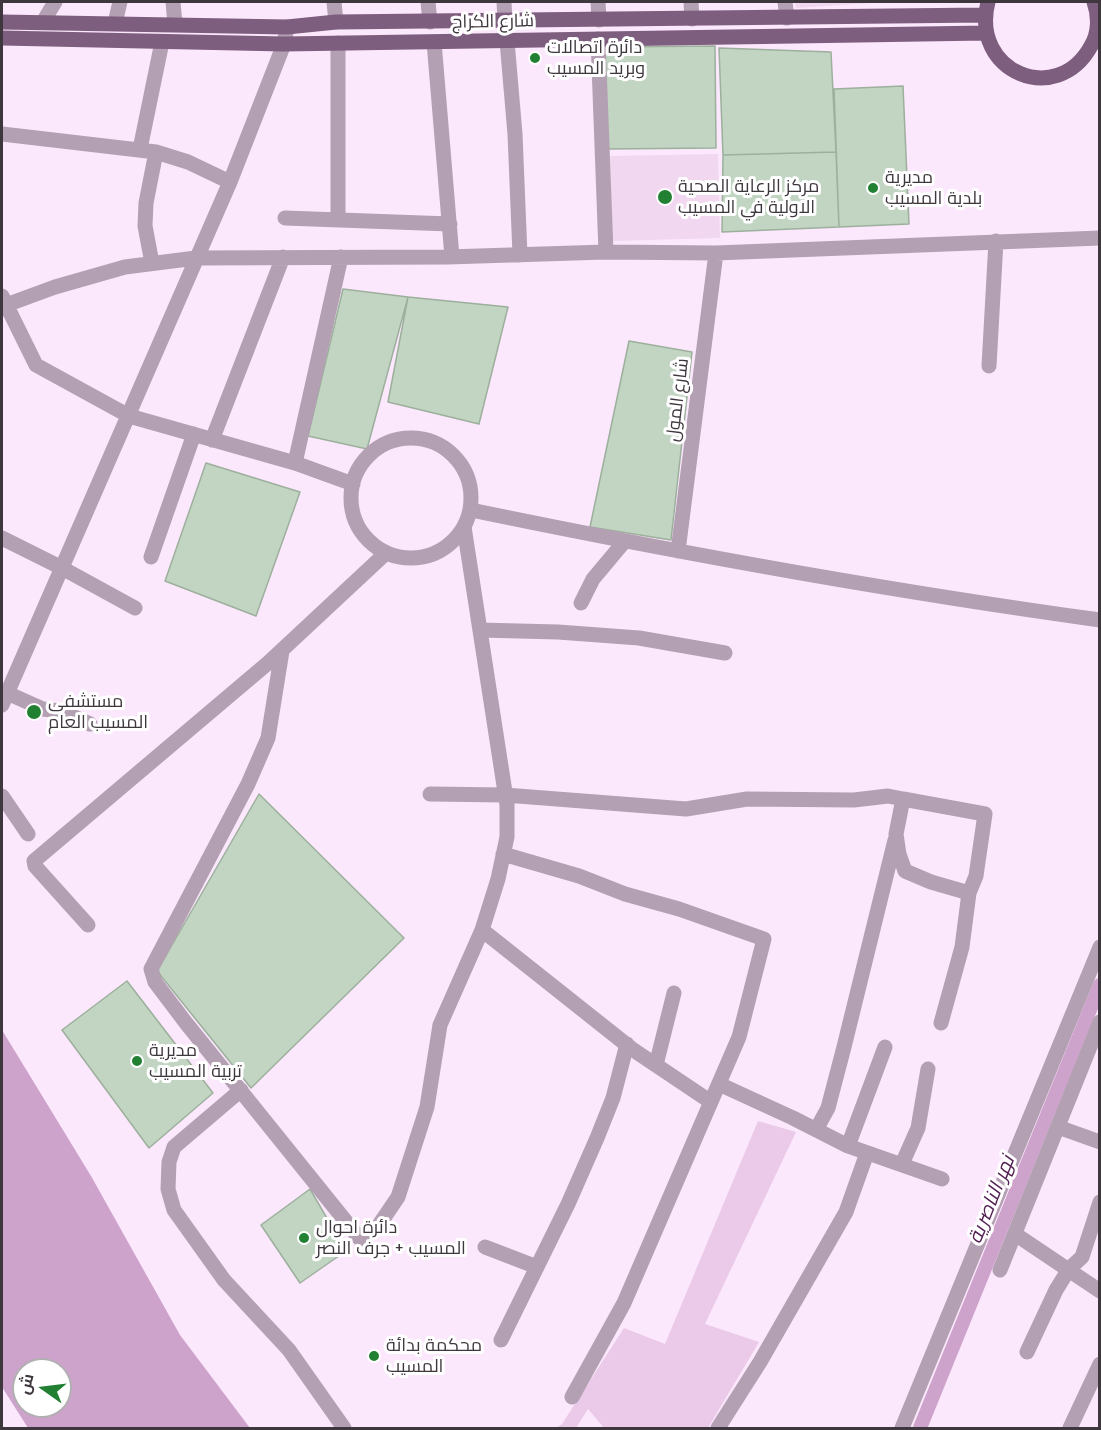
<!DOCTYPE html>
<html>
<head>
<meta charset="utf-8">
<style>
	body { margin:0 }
	#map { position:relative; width:1101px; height:1430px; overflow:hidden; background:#fce8fc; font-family:"Fira Sans",Cairo,sans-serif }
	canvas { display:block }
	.frame { position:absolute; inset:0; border:3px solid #3f373e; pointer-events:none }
	.north { position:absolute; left:12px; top:1358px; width:60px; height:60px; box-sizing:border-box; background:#fff; border:2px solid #b2afb2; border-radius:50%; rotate:284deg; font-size:16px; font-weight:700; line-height:24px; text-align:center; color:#3f373e }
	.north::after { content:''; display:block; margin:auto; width:21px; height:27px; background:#218032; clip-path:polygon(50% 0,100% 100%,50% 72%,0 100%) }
</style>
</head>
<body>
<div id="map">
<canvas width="1101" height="1430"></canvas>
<div class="frame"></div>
<div class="north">ش</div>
</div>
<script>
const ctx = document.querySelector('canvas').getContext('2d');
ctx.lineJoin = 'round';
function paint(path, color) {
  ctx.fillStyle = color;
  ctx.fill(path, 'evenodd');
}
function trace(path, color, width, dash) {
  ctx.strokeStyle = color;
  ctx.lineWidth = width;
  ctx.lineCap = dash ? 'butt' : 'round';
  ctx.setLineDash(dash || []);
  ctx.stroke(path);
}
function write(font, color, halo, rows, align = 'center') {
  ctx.font = font + ' "Fira Sans",Cairo,sans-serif';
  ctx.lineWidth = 6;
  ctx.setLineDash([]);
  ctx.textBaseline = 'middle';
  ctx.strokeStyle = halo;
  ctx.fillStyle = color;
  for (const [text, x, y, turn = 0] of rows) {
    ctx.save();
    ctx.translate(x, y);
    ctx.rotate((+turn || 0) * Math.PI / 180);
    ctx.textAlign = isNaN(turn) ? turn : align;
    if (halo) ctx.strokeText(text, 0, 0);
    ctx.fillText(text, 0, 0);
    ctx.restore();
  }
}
paint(new Path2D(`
	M795,2h92l-91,6z
	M718,154l2,84 -108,3 -2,-85z`), '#f1d7f0');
paint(new Path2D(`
	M758,1121l38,11 -91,192 54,18 -51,86h-104l-16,-19 -12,19h-20l6,-4 62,-96 41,16z`), '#eac9e9');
paint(new Path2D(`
	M2,1030l89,146 89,159 70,93h-222l-26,-41zM24,1370h36v36h-36z`), '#cda3cc');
trace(new Path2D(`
	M920,1428l180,-443`), '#cda3cc', 14);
const building = new Path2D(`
	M715,46l1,102 -110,1 -1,-102z
	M719,48l112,4 5,100 -113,3z
	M903,86l6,138 -70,3 -5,-138z
	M836,152l3,75 -117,5 1,-77z
	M343,289l65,8 -41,152 -59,-13z
	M408,297l100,10 -29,117 -91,-22z
	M629,341l63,11 -21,188 -81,-13z
	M206,463l94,29 -44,124 -91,-35z
	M259,794l145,144 -153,150 -94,-117z
	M127,981l86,112 -64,55 -87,-118z
	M310,1189l36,62 -46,32 -39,-58z`);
paint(building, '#c1d5c2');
trace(building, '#9daf9d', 1.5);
trace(new Path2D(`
	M173,2l2,22
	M334,2l2,20
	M428,2l2,20
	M504,2l1,20
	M598,2l1,18
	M691,2l1,17
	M785,2l2,16
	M43,22l12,-20
	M115,23l5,-21
	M598,39l8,213
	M507,41l8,93 5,121
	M434,42l18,215
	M338,43v177
	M2,134l154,18 32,10 42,20
	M140,149l22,-107
	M285,218l165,6
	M152,263l-7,-37 1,-23 10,-51
	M2,296l34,69 93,51 166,47 58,21
	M2,309l4,-4 49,-18 70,-20 71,-9 251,-1 159,-5 110,1 384,-15
	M989,366l7,-125
	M351 498a60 60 0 1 1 120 0a60 60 0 1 1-120 0Z
	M212,440l71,-183
	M295,463l46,-206
	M471,510c208,43 418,81 629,110
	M2,538l60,30 73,40
	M678,551l38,-298
	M151,557l43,-123
	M581,603l12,-24 31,-37
	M480,630l78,2 81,6 86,15
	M282,651l-14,87 -20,46 -97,185 4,13 31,41 174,216 19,-14 19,-28 29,-90 13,-82 42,-95 16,-51 9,-42v-32l-43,-278
	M7,693l36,16 17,2 30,13
	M2,705l228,-523 54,-138 3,-17
	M430,794l75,1 181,14 61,-10 107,1 34,-4 15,3 -7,35 3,20 6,17 26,11 38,11 -7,54 -21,76
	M2,796l26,38
	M903,799l82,15 -9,62 -7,17
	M503,854l76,22 46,18 54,15 85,30 -25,98 -115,266 -52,94
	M88,925l-53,-59 -1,-5 234,-198 118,-110
	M482,930l150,119 79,53
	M656,1065l18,-72
	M719,1084l74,34 55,28 94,33
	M241,1090l-67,57 -5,15 -1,27 6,21 50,70 65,70 55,78
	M1058,1127l42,15
	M816,1130l12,-22 16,-61 51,-207
	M848,1146l37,-99
	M902,1164l16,-36 10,-59
	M1015,1234l85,57
	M485,1247l52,20
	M1000,1270l100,-248
	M501,1340l67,-136 29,-66 16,-40 14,-54
	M1027,1352l29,-62 13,-21 13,-12 18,-55
	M718,1428l42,-66 86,-150 21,-59
	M902,1428l198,-481
	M1070,1428l30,-64`), '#b3a0b2', 15);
trace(new Path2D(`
	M988,2c-18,70 69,106 103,44 8,-13 8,-30 3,-44
	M2,22l285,5 49,-5 648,-7
	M2,38l282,6 702,-11`), '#7e5e7e', 15);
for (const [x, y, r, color] of [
	[535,58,6,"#218032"],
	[873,188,6,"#218032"],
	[665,197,8,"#218032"],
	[34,712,8,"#218032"],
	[137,1061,6,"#218032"],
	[304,1238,6,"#218032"],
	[374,1356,6,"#218032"]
]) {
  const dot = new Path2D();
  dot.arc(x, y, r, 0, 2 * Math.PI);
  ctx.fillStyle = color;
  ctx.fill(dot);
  trace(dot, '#fff', 2);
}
write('18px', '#3f373e', '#fff', [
	["شارع الكراج",493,22,-1],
	["شارع المول",678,400,-83]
]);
write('18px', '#3f373e', '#fff', [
	["دائرة اتصالات",547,48],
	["وبريد المسيب",547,69],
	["مديرية",885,178],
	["بلدية المسيب",885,199],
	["مركز الرعاية الصحية",678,187],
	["الاولية في المسيب",678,208],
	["مستشفى",48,702],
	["المسيب العام",48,723],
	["مديرية",149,1051],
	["تربية المسيب",149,1072],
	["دائرة احوال",316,1228],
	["المسيب + جرف النصر",316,1249],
	["محكمة بدائة",386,1346],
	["المسيب",386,1367]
], 'left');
write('italic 20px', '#511f52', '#fff', [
	["نهر الناصرية",992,1200,-68]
]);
</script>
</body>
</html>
